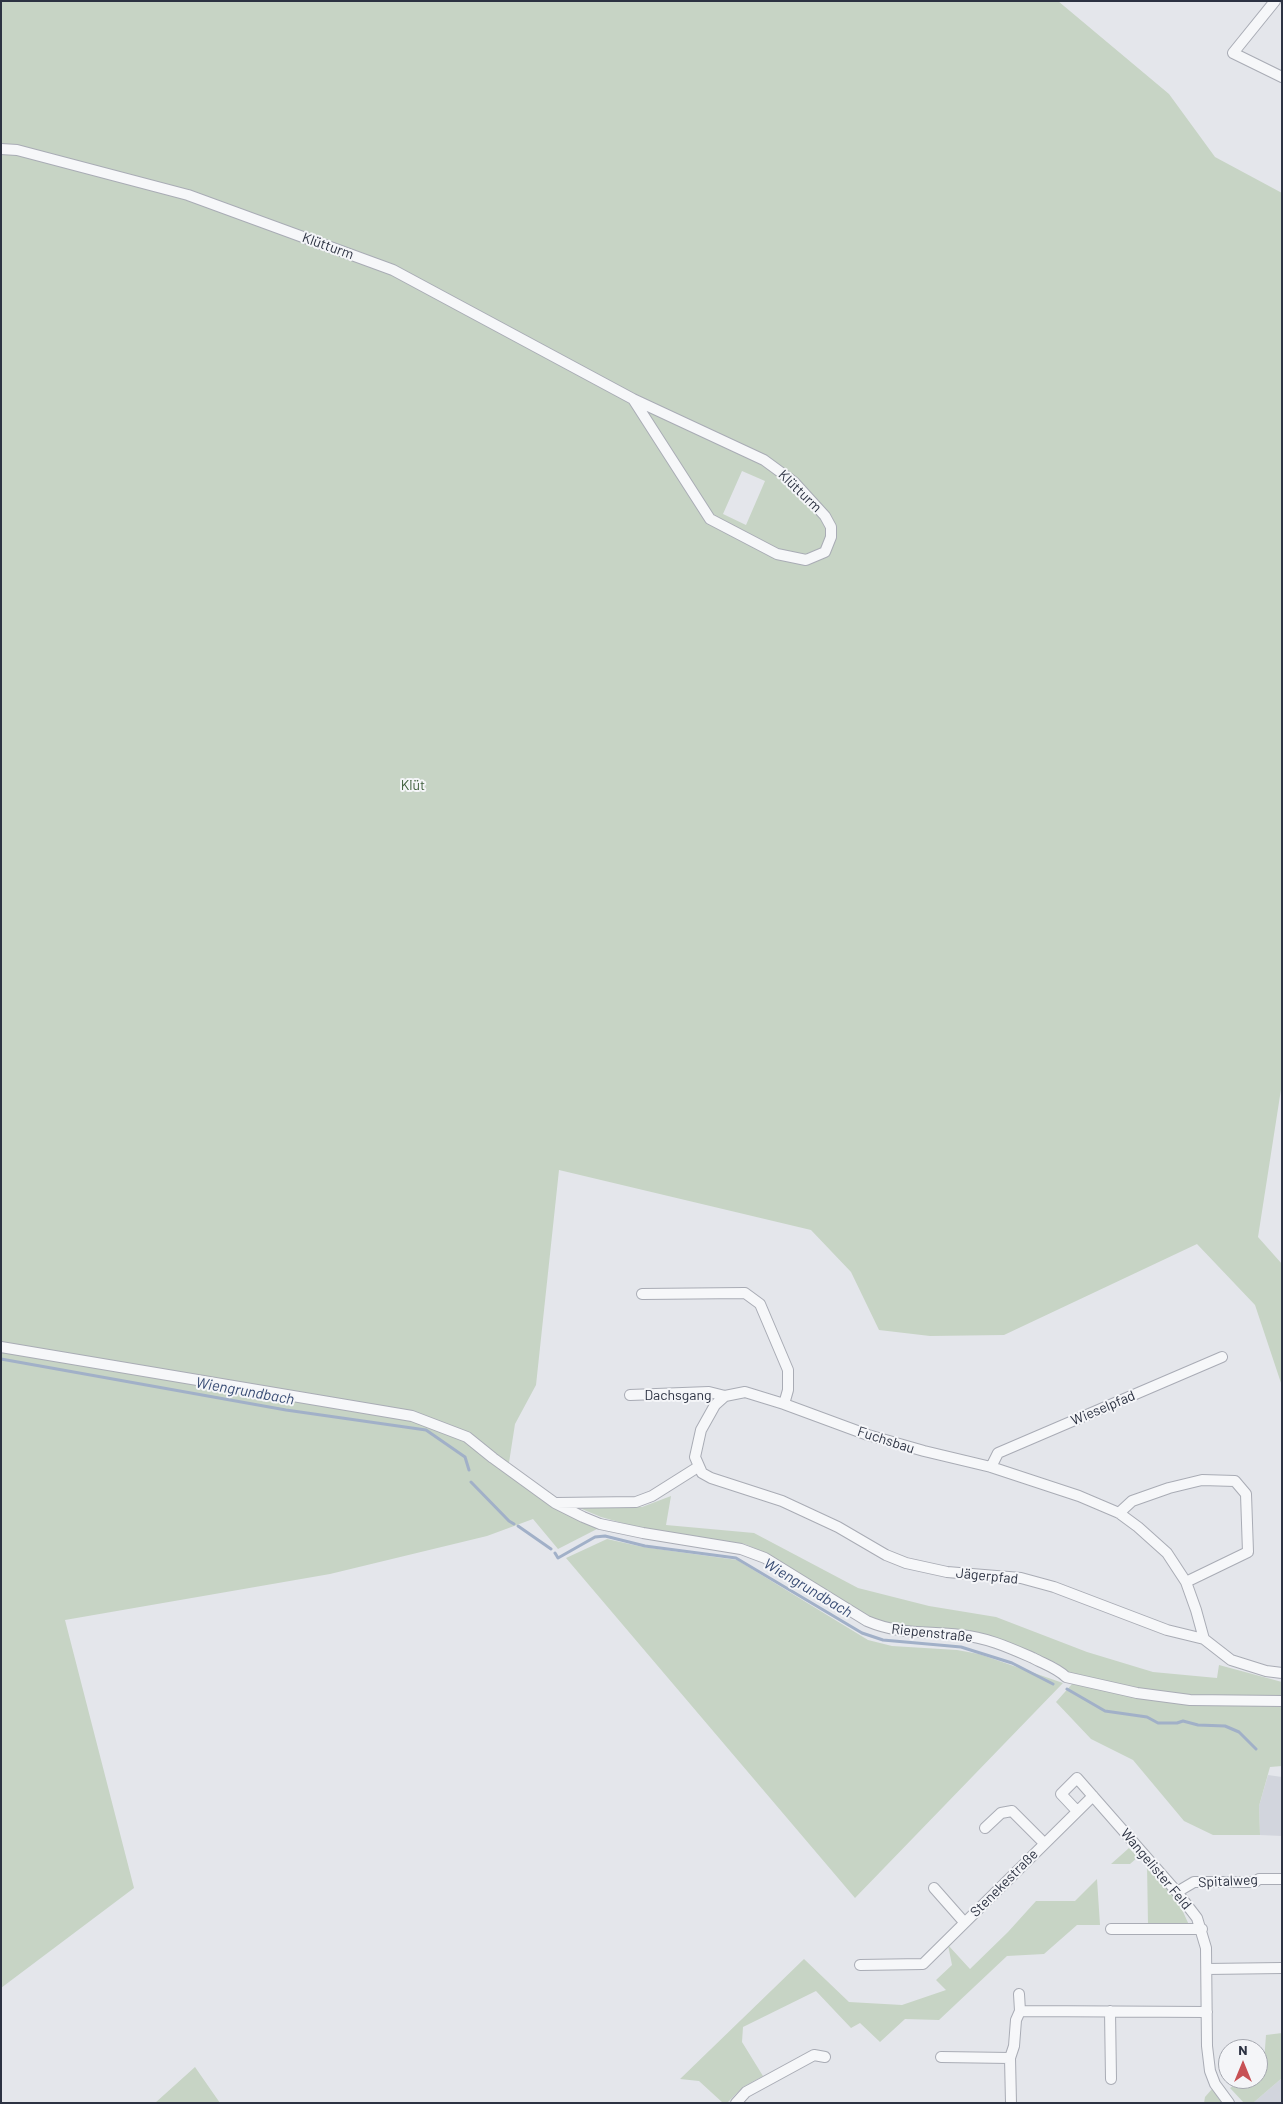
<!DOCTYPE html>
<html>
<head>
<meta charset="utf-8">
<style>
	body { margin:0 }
	#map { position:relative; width:1283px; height:2104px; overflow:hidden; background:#e4e6eb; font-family:Barlow,sans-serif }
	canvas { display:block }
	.frame { position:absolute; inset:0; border:2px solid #2c3242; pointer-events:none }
	.north { position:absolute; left:1218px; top:2039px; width:50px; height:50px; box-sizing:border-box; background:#f4f5f8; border:1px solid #a4a7af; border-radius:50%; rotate:0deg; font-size:14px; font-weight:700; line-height:20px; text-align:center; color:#2c3242 }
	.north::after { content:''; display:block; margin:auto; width:18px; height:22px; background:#c75155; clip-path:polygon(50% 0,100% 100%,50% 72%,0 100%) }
</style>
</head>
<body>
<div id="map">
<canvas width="1283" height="2104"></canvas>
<div class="frame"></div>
<div class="north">N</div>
</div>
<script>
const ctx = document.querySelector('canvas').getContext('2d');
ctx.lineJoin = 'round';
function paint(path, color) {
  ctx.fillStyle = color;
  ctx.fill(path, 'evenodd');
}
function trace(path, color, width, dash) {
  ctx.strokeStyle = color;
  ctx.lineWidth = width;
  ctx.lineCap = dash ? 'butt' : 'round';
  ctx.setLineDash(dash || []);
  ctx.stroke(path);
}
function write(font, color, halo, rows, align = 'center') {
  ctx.font = font + ' Barlow,sans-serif';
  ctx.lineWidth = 4;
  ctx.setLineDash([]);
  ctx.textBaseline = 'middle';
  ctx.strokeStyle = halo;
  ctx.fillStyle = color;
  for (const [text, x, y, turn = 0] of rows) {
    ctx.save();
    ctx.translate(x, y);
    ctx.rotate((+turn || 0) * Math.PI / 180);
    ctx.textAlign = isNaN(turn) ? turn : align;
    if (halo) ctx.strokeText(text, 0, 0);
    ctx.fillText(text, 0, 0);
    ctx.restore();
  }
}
paint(new Path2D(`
	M1268,1775l14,2v59l-22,-1 -1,-29z
	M1282,2078v25h-29z`), '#d2d5dd');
paint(new Path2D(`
	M1,1h1057l111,93 46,63 67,36v890l-24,154 24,27v122l-27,-81 -58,-61 -193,91 -74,1 -51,-6 -28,-58 -40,-42 -252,-60 -23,215 -21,39 -7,45 47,34 45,21 -3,5 -39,20 -25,-30 -46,17 -157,38 -265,46 69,268 -133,100zM742,471l23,10 -19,44 -23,-11z
	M671,1496l-5,29 88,8 104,55 71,18 67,11 91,35 66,20 64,6 2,-13 63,17v13l-84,1 -59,-6 -69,-16 -14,-11 -48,-21 -26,-8 -91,-8 -22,-8 -101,-64 -23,-10 -105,-16 -39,-11 -24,-10h65z
	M607,1539l36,8 94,13 131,80 24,6 65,4 22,4 84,29 -208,215 -289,-340z
	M1072,1684l65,9 145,8v65l-12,1 -11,39 1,29h-47l-29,-14 -51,-61 -42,-21 -35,-37z
	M1129,1848l9,9 -8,7h-19z
	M1147,1864l28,30 14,31 -41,-1z
	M1097,1879l3,46h-23l-33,29 -37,2 -68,64 -34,-1 -25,23 -20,-19 -9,5 -35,-37 -73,36 -1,15 21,34 -20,11 -16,16h-4l-24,-22 -19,-2 124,-120 45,43 53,3 44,-15 -10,-10 16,-15 -4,-20 22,24 38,-37 28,-31h39z
	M1282,2033v45l-29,25h-9l-14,-15 12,-9h16v-12l6,-5 2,-27z
	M195,2067l25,36h-65z
	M1212,2089l10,14h-18l1,-6z`), '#c7d4c5');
trace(new Path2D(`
	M1,1359l285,51 140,20 39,27 4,13
	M471,1482l38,39 5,3
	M518,1526l33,23
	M555,1553l3,5 37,-21 10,-1 40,10 91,12 126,75 21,7 78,7 51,16 41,21
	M1067,1689l38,22 42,6 11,6h19l6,-2 15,4 27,1 14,6 17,17`), '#a1b0c8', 3);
const minor = new Path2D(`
	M1275,1l-42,52 49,24
	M1,149l16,1 171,45 205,75 240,129 131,61 30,22 31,34 6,11v10l-6,15 -19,8 -29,-6 -67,-35 -77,-120
	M642,1294l103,-1 15,11 28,66v20l-4,14
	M1,1347l411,69 55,21 26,21 62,45 28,14 17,7 43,9 98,16 24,9 102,63c33,14 59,10 93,14 26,2 50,13 73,23 11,6 24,10 33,19l71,16 53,7 92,1
	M630,1395l79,-3 16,4
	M991,1467l7,-14 224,-96
	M556,1503l80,-1 16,-6 46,-29
	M1119,1513l13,-12 37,-13 33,-8 33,1 11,13 2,58 -62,30
	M1204,1639l-8,-29 -10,-28 -19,-29 -29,-26 -19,-14 -40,-17 -88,-29 -67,-16 -56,-16 -84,-31 -39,-12 -20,4 -10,9 -14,25 -6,27 7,16 9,5 71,23 56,26 48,28 20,8 41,9 74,6 33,9 113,43 37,9 27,21 35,11 16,2
	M1077,1811l-16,-17 16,-16 100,114 20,26 9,30 1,98 3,25 5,13 14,19
	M985,1828l16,-15 11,-2 32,32
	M934,1888l30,34
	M1177,1892l17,-10h61l4,-3h23
	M1111,1929h91
	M860,1965l63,-1 170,-168
	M1207,1969l75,-1
	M1019,1994l1,17 187,1
	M1110,2011l1,68
	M941,2057l69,1
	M736,2103l10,-11 68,-37 11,2
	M1011,2103l-1,-45 4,-12 2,-26 4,-9`);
trace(minor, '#a9acb5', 12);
trace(minor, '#f6f7f9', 10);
write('14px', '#2c3242', '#f4f5f8', [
	["Klütturm",328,246,20],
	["Klütturm",800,491,44],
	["Dachsgang",678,1395],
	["Wieselpfad",1103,1408,-23],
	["Fuchsbau",886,1440,18],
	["Jägerpfad",987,1576,6],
	["Riepenstraße",932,1633,6],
	["Wangelister Feld",1156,1869,50],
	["Spitalweg",1228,1881,-3],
	["Stenekestraße",1004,1883,-45]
]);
write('14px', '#3d5d3a', '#f4f5f8', [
	["Klüt",413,785]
]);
write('italic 15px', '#384c74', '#f4f5f8', [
	["Wiengrundbach",245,1391,10],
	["Wiengrundbach",808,1588,31]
]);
</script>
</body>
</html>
